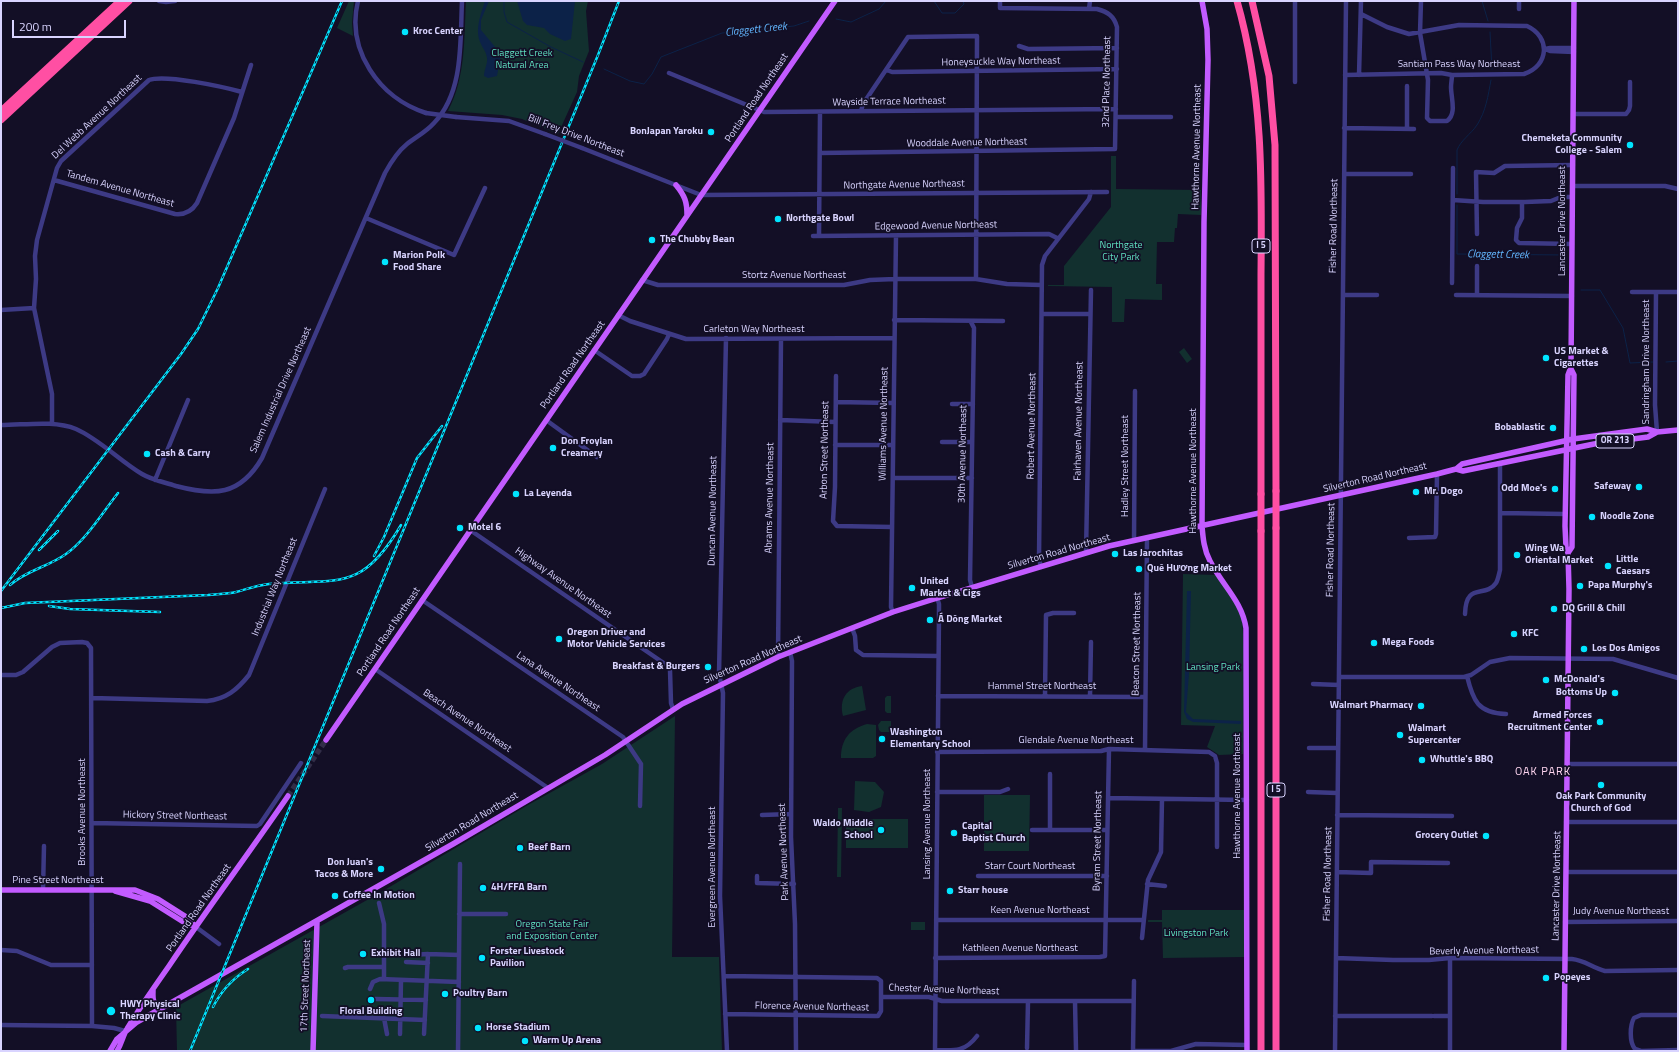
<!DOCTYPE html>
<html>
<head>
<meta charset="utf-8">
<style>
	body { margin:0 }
	#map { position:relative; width:1679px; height:1052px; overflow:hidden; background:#130f26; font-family:"Titillium Web",sans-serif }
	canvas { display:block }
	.frame { position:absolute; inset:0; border:2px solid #d9d4ff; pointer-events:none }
	.scale { position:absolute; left:12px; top:20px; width:114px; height:18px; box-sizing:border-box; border:2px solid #d9d4ff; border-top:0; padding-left:5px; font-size:12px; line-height:14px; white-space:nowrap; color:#d9d4ff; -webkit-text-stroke:3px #130f26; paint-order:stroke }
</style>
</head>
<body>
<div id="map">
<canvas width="1679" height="1052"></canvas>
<div class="frame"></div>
<div class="scale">200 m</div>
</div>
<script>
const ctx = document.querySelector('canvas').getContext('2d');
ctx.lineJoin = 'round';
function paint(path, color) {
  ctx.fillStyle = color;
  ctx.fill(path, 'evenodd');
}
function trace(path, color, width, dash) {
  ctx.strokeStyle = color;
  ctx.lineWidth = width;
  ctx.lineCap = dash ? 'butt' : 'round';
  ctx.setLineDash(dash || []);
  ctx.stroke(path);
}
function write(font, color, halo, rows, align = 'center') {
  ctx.font = font + ' "Titillium Web",sans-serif';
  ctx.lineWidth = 3.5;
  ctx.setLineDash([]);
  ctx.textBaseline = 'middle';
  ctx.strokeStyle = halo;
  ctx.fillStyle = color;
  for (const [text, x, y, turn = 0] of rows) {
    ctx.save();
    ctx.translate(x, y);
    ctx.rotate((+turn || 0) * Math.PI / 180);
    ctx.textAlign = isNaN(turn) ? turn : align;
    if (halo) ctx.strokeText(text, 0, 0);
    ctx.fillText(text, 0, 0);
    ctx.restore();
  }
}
paint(new Path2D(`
	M349,1h5l-2,22 1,13 -16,-8z
	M466,1h122l-2,10 3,40 -10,25 -2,16 -19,42 -36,-15 -20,-4 -54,-4c18,-34 16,-73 18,-110z
	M1111,156h5v33l85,1v25l-23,-1 -1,14h-2l-1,14h-17l-1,42h6v16l-37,-1 -1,23h-12v-35l-64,-1v-1h16v-19l47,-59z
	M1184,348l8,11 -5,4 -8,-11z
	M1183,574l33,1 15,20 11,22 2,34 -1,103 -24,1 -12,-8 8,-21 -34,-1z
	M862,686l4,24 -23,6c-4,-16 3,-28 19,-30z
	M887,696h4v17h-4l-2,-2v-13z
	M675,716l-3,241h47l3,94h-545l-1,-44 200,-112 152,-90 74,-41z
	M881,721h10v11h-10l-2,-2 -1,-5z
	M867,724l9,1v31l-3,2h-32c0,-18 8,-29 26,-34z
	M855,781l20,1 9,10 -3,15 -12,5 -15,-2z
	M984,795h46l-1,56h-45z
	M838,808h4l-1,69h-4z
	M846,819h62v29h-62z
	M1162,910h82v47l-81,1 -1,-36h-14v-2h14z
	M911,922h14v8h-14z`), '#12302f');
paint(new Path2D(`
	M485,1h4l-8,19v10l20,24 -4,22 -9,2 -4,-2c0,-6 4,-13 3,-18 -1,-7 -4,-9 -6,-14 -7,-14 0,-30 4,-43z
	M517,1h58l-4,38 -6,2 -15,-7 -6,-6 -17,-3 -4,-4z
	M1187,591h4l-2,82 -3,39 7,7 48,2v3l-48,-2 -6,-3 -3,-7z`), '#0c2248');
trace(new Path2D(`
	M504,1v11l3,10 42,24 34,16
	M934,1l8,12h13l9,-9 -1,-3
	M1482,1l6,20
	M836,19l15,3 28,-13 7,-8
	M1490,32l2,37
	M604,69l26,12 14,3 8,-10 9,-17 61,-24 72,-7 15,-5
	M1457,194v-44c4,-10 14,-16 20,-25 9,-14 11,-29 14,-45
	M1457,205v49l108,1
	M1581,290h19l23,38 7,35 23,-1
	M1666,362l12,-1`), '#0c2248', 1);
trace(new Path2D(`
	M288,796l38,-56`), '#312d47', 5.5, [5.5, 3]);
trace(new Path2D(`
	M159,1l7,1 9,-1
	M358,1c-12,49 21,97 68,112
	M1295,1v81
	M1421,1l-1,32 8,47 -1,38 3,3h17c10,-7 4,-23 4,-34 0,-4 1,-8 1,-12
	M1089,9l1,-8
	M1519,9v-8
	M1019,46l9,3 89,-1
	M1545,49l5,2 24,1
	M1545,49l5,-1h24
	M887,70l5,2 225,-3
	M669,73l95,39 352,-3
	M1345,75l96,-2 11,2 72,-1c25,-8 27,-37 3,-48l-68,-1 -50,9 -22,-7 -26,-13
	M1359,75l2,-74
	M1407,86v43
	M861,111l2,-7 45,-67 69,-1 -1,243
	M1573,114h53l3,-4 1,-4v-24
	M456,117l53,4 36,13
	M1116,117h55
	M1344,128l70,1
	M582,148l119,47 406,-3
	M820,153l295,-4 2,-122c-3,-11 -9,-15 -20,-18l-97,-1v-7
	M1344,174h67
	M54,180l121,34c10,1 17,-3 22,-11l37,-85 17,-53
	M1572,186h93l13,3
	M1453,200l30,2h42l26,-1 10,-4h11
	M1522,202v16l-5,10 -1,12 3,3 53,1
	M366,218l88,37 31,-67
	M1477,234l-1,-62 18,1 11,-7 68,-1
	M813,236l236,-2 8,4
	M819,236l1,-124
	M642,280l16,5h186l26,-5 25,-1h81l31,5 34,1
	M1452,283l1,-115
	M1632,292h46
	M1656,293l-1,112 2,27
	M1343,295h34
	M1456,295l116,1
	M1477,295v-29
	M1,310l33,-2
	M1042,314h47
	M618,315l12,6 56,18 208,-1
	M894,320l109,1
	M971,322l3,6 -4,252 2,7
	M726,338l-7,336 4,19 -3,203 7,155
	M594,350l38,26h8l4,-2 23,-35 2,-5
	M836,376l-1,111 -2,34 4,5 55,1
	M836,402l57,1
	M952,404h21
	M546,420l51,37
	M780,420l55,2
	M52,424v-30l-18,-86 2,-29 -1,-23 2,-16 20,-72 4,-7 88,-81c16,-6 75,7 93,12
	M1,425c24,0 53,-5 75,4 23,10 44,32 66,45 10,6 22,8 34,12 38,10 64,10 86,-28l123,-285c6,-11 12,-21 22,-29 9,-7 19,-12 27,-21 30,-31 26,-82 28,-122
	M942,442h30
	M835,445h58
	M893,478h79
	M155,480l33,-80
	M1500,513l65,1
	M470,530l198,136 2,4 1,33 2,6
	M1409,538l26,-1 1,-3 1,-60
	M1134,541l1,-150
	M1086,553l5,-263
	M1041,567l-2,-8 3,-294 3,-9 44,-57 2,-7
	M422,600l201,137 18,27 -1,42
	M893,612l-2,-5 5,-371
	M1465,614c1,-33 20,-15 31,-31 2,-3 3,-9 4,-13v-107
	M852,628l3,8 1,14 7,5 75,1
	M790,652l2,9 -1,176 4,87 1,127
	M778,657l3,-318
	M375,669l173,119
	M1,675h15l7,-3 29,-25 8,-4 22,-1 5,1 4,5 1,378
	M1467,676c6,25 11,37 39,38
	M1339,677h125l7,-2 19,-13 20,-4 103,1 65,19
	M1313,684l26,1
	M938,696l207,1
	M1045,696l1,-81 7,-2h21
	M1090,696l1,-54
	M92,698l115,3c19,-2 30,-11 42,-26l76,-186
	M1309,748h29
	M1145,750l2,-212
	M937,752l164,-1 8,-2 100,3 6,4 2,7v84
	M1567,764h111
	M937,792h63l8,-3
	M1308,792l29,1
	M1108,798l139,2
	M762,815l29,-1
	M1337,815l115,1
	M1566,822h112
	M92,823l165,3 3,-2 41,-61
	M1032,830h75
	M1050,830v-56
	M1337,872l34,1v-11l77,1
	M1566,872h112
	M757,876v7l37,1
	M978,876h129
	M1147,884l18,2
	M43,890l1,-44
	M379,903l5,21v55
	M459,914h47
	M936,920h207
	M1565,922l113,-1
	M196,927l23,17
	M1142,938l6,-58 13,-28 1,-53
	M1,950l16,1 34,14h41
	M411,955l17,-1
	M935,958l165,-1 5,-1 4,-207
	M1336,958l57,2h36l21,-2 122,1c12,1 21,9 33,12l73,-1
	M406,962l22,1
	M345,968l3,-1h36
	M724,976l153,2 4,3v30l-3,5h-3l-150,-2
	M1134,981l-1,70h38l25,-7 51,1
	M370,989l3,-7 7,-3 79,3
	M881,997h48l13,4h191
	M375,999l51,1
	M1075,1001l1,49
	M1678,1015h-37l-7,3c-4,7 -5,24 1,31l6,2 37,-1
	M322,1016l103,4
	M1335,1016h97
	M1434,1016h15
	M384,1018l3,16
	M1,1025l91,1 22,2 11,3
	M400,1034l1,-54
	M424,1034l4,-80 31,1
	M1027,1048l1,-47
	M935,1050c20,1 30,2 42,-14
	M458,1051l2,-187
	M935,1051l4,-436v-11l-2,-7
	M1335,1051l11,-1050
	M1450,1051v-93`), '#3d3a85', 4.5);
trace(new Path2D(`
	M1202,1l5,28 1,31 -4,162 -2,304c1,12 2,24 8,35 12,24 32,40 36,67l1,423
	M676,185c9,11 11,17 11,30
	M1456,469l7,2 131,-27 54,-7 9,-5 21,-2
	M1568,553l4,-6 2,-172 -3,-6
	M326,740l509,-739
	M1,890h134l23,9 30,19 8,9
	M115,891l35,10 35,22 9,3
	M153,990c0,7 -1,11 4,16h8
	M110,1051l7,-12 20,-17 316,-178 152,-89 77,-51 96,-47 115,-45 38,-12 178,-54 328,-72 19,-5 6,-5 111,-25 74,-10 10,3
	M117,1051c5,-8 6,-16 10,-22 13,-22 28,-43 42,-63 39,-58 80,-113 119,-170
	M313,1051l4,-129
	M1564,1051l5,-462 -1,-36 -2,-6 -1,-21 3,-151 3,-8 3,-366`), '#c25bff', 5.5);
trace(new Path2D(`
	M1237,1c26,91 25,179 24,273 0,73 0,147 0,220
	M1252,1l17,75 6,69 1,346
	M1,111l119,-110
	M1,120l128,-119
	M1276,528v523
	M1261,531v520`), '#ff4fa3', 7);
const rail = new Path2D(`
	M39,550l19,-19
	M374,556l10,-19 33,-79 25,-32
	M10,585c17,-15 38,-18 56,-31 20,-14 37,-42 52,-61
	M1,591l180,-237 17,-25 20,-41 124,-287
	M49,606l21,3 90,3
	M1,608l24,-5 183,-8c10,-1 19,-1 28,-3 11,-3 22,-7 33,-8 68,-6 92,10 132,-59
	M213,1007c8,-16 19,-28 35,-38
	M190,1051l408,-996 21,-54`);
trace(rail, '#00e5ff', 2.5);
trace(rail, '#130f26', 1, [3]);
trace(new Path2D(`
	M426,113l30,4
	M545,134l37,14`), '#3d3a85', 4.5);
trace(new Path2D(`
	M1276,491v37
	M1261,494v37`), '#ff4fa3', 7);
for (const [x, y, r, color] of [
	[405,32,4,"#00e5ff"],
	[711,132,4,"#00e5ff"],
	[1630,145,4,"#00e5ff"],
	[778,219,4,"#00e5ff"],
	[652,240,4,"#00e5ff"],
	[385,262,4,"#00e5ff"],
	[1546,358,4,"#00e5ff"],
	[1553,428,4,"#00e5ff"],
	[553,448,4,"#00e5ff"],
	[147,454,4,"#00e5ff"],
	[1639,487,4,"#00e5ff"],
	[1555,489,4,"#00e5ff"],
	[1416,492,4,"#00e5ff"],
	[516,494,4,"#00e5ff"],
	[1592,517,4,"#00e5ff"],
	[460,528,4,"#00e5ff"],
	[1115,554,4,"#00e5ff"],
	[1517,555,4,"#00e5ff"],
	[1608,566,4,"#00e5ff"],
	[1139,569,4,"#00e5ff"],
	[1580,586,4,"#00e5ff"],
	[912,588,4,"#00e5ff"],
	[1554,609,4,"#00e5ff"],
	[930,620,4,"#00e5ff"],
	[1514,634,4,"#00e5ff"],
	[559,639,4,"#00e5ff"],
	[1374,643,4,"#00e5ff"],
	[1584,649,4,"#00e5ff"],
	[708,667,4,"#00e5ff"],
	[1546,680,4,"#00e5ff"],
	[1615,693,4,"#00e5ff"],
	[1421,706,4,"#00e5ff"],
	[1600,722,4,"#00e5ff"],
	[1400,735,4,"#00e5ff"],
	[882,739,4,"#00e5ff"],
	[1422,760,4,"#00e5ff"],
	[1601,785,4,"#00e5ff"],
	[881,830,4,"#00e5ff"],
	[954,833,4,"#00e5ff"],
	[1486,836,4,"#00e5ff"],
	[520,848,4,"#00e5ff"],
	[381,869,4,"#00e5ff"],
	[483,888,4,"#00e5ff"],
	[950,891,4,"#00e5ff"],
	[335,896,4,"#00e5ff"],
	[363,954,4,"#00e5ff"],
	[482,958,4,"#00e5ff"],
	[1546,978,4,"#00e5ff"],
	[445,994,4,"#00e5ff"],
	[371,1000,4,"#00e5ff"],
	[111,1011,5,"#00e5ff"],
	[478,1028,4,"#00e5ff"],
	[525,1041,4,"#00e5ff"]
]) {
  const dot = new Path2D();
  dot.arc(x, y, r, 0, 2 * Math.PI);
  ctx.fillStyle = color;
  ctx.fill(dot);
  trace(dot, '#130f26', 1.5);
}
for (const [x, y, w] of [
	[1261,246,18],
	[1615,441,38],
	[1276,790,18]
]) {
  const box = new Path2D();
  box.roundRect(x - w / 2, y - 7, w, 14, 3);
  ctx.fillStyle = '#130f26';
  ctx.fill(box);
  trace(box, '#d9d4ff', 1);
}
write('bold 9px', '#d9d4ff', null, [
	["I 5",1261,246],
	["OR 213",1615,441],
	["I 5",1276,790]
]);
write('bold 10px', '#d9d4ff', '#130f26', [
	["Kroc Center",413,32],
	["BonJapan Yaroku",703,132,"right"],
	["Chemeketa Community",1622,139,"right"],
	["College - Salem",1622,151,"right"],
	["Northgate Bowl",786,219],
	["The Chubby Bean",660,240],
	["Marion Polk",393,256],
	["Food Share",393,268],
	["US Market &",1554,352],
	["Cigarettes",1554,364],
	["Bobablastic",1545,428,"right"],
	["Don Froylan",561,442],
	["Creamery",561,454],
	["Cash & Carry",155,454],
	["Safeway",1631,487,"right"],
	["Odd Moe's",1547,489,"right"],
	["Mr. Dogo",1424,492],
	["La Leyenda",524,494],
	["Noodle Zone",1600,517],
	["Motel 6",468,528],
	["Wing Wa",1525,549],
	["Oriental Market",1525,561],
	["Las Jarochitas",1123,554],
	["Little",1616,560],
	["Caesars",1616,572],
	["Quê Hương Market",1147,569],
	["United",920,582],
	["Market & Cigs",920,594],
	["Papa Murphy's",1588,586],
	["DQ Grill & Chill",1562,609],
	["Á Dông Market",938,620],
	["Oregon Driver and",567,633],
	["Motor Vehicle Services",567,645],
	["KFC",1522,634],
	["Mega Foods",1382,643],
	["Los Dos Amigos",1592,649],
	["Breakfast & Burgers",700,667,"right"],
	["McDonald's",1554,680],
	["Bottoms Up",1607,693,"right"],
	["Walmart Pharmacy",1413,706,"right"],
	["Armed Forces",1592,716,"right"],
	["Recruitment Center",1592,728,"right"],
	["Walmart",1408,729],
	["Supercenter",1408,741],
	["Washington",890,733],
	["Elementary School",890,745],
	["Whuttle's BBQ",1430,760],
	["Oak Park Community",1601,797,"center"],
	["Church of God",1601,809,"center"],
	["Waldo Middle",873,824,"right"],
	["School",873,836,"right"],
	["Capital",962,827],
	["Baptist Church",962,839],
	["Grocery Outlet",1478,836,"right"],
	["Beef Barn",528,848],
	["Don Juan's",373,863,"right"],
	["Tacos & More",373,875,"right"],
	["4H/FFA Barn",491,888],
	["Starr house",958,891],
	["Coffee In Motion",343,896],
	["Forster Livestock",490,952],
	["Pavilion",490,964],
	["Exhibit Hall",371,954],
	["Popeyes",1554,978],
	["Poultry Barn",453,994],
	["HWY Physical",120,1005],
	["Therapy Clinic",120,1017],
	["Floral Building",371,1012,"center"],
	["Horse Stadium",486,1028],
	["Warm Up Arena",533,1041]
], 'left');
write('10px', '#5fe0c0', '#130f26', [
	["Claggett Creek",522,54],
	["Natural Area",522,66],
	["Northgate",1121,246],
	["City Park",1121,258],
	["Lansing Park",1213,668],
	["Oregon State Fair",552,925],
	["and Exposition Center",552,937],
	["Livingston Park",1196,934]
]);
write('10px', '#d9d4ff', '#130f26', [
	["Honeysuckle Way Northeast",1001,62,-1],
	["Santiam Pass Way Northeast",1459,65],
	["32nd Place Northeast",1107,82,-89],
	["Portland Road Northeast",757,98,-56],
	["Wayside Terrace Northeast",889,102,-1],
	["Del Webb Avenue Northeast",97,117,-43],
	["Bill Frey Drive Northeast",576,136,21],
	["Wooddale Avenue Northeast",967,143,-1],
	["Hawthorne Avenue Northeast",1197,147,-89],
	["Northgate Avenue Northeast",904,185,-1],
	["Tandem Avenue Northeast",120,189,16],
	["Lancaster Drive Northeast",1563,221,-90],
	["Edgewood Avenue Northeast",936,226,-1],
	["Fisher Road Northeast",1334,226,-89],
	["Stortz Avenue Northeast",794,276],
	["Carleton Way Northeast",754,330],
	["Sandringham Drive Northeast",1647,362,-90],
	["Portland Road Northeast",573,365,-55],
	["Salem Industrial Drive Northeast",281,390,-66],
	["Fairhaven Avenue Northeast",1079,421,-89],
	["Williams Avenue Northeast",884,424,-89],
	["Robert Avenue Northeast",1032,426,-89],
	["Arbon Street Northeast",825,450,-89],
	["30th Avenue Northeast",963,454,-89],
	["Hadley Street Northeast",1126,466,-90],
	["Hawthorne Avenue Northeast",1194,471,-90],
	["Silverton Road Northeast",1375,478,-13],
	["Abrams Avenue Northeast",770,498,-89],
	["Duncan Avenue Northeast",713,511,-89],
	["Fisher Road Northeast",1331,550,-89],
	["Silverton Road Northeast",1059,552,-16],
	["Highway Avenue Northeast",563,583,35],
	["Industrial Way Northeast",275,587,-68],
	["Portland Road Northeast",389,632,-56],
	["Beacon Street Northeast",1137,644,-89],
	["Silverton Road Northeast",753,660,-24],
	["Lana Avenue Northeast",558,682,34],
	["Hammel Street Northeast",1042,687],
	["Beach Avenue Northeast",467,721,34],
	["Glendale Avenue Northeast",1076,741],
	["Hawthorne Avenue Northeast",1238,796,-90],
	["Brooks Avenue Northeast",83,812,-90],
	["Hickory Street Northeast",175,816,1],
	["Silverton Road Northeast",472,822,-31],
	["Lansing Avenue Northeast",928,824,-90],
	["Byram Street Northeast",1098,841,-89],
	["Park Avenue Northeast",784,852,-92],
	["Evergreen Avenue Northeast",713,867,-90],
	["Starr Court Northeast",1030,867],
	["Fisher Road Northeast",1328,874,-89],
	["Pine Street Northeast",58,881],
	["Lancaster Drive Northeast",1557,886,-89],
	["Portland Road Northeast",199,908,-55],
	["Keen Avenue Northeast",1040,911],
	["Judy Avenue Northeast",1621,912],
	["Kathleen Avenue Northeast",1020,949],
	["Beverly Avenue Northeast",1484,951,-1],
	["17th Street Northeast",306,986,-88],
	["Chester Avenue Northeast",944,990,2],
	["Florence Avenue Northeast",812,1007,1]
]);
write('italic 11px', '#62b6ff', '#130f26', [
	["Claggett Creek",756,30,-6],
	["Claggett Creek",1498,255,1]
]);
ctx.letterSpacing = '1px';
write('11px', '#ffd6f0', '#130f26', [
	["OAK PARK",1543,772]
]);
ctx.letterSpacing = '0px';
</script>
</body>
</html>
